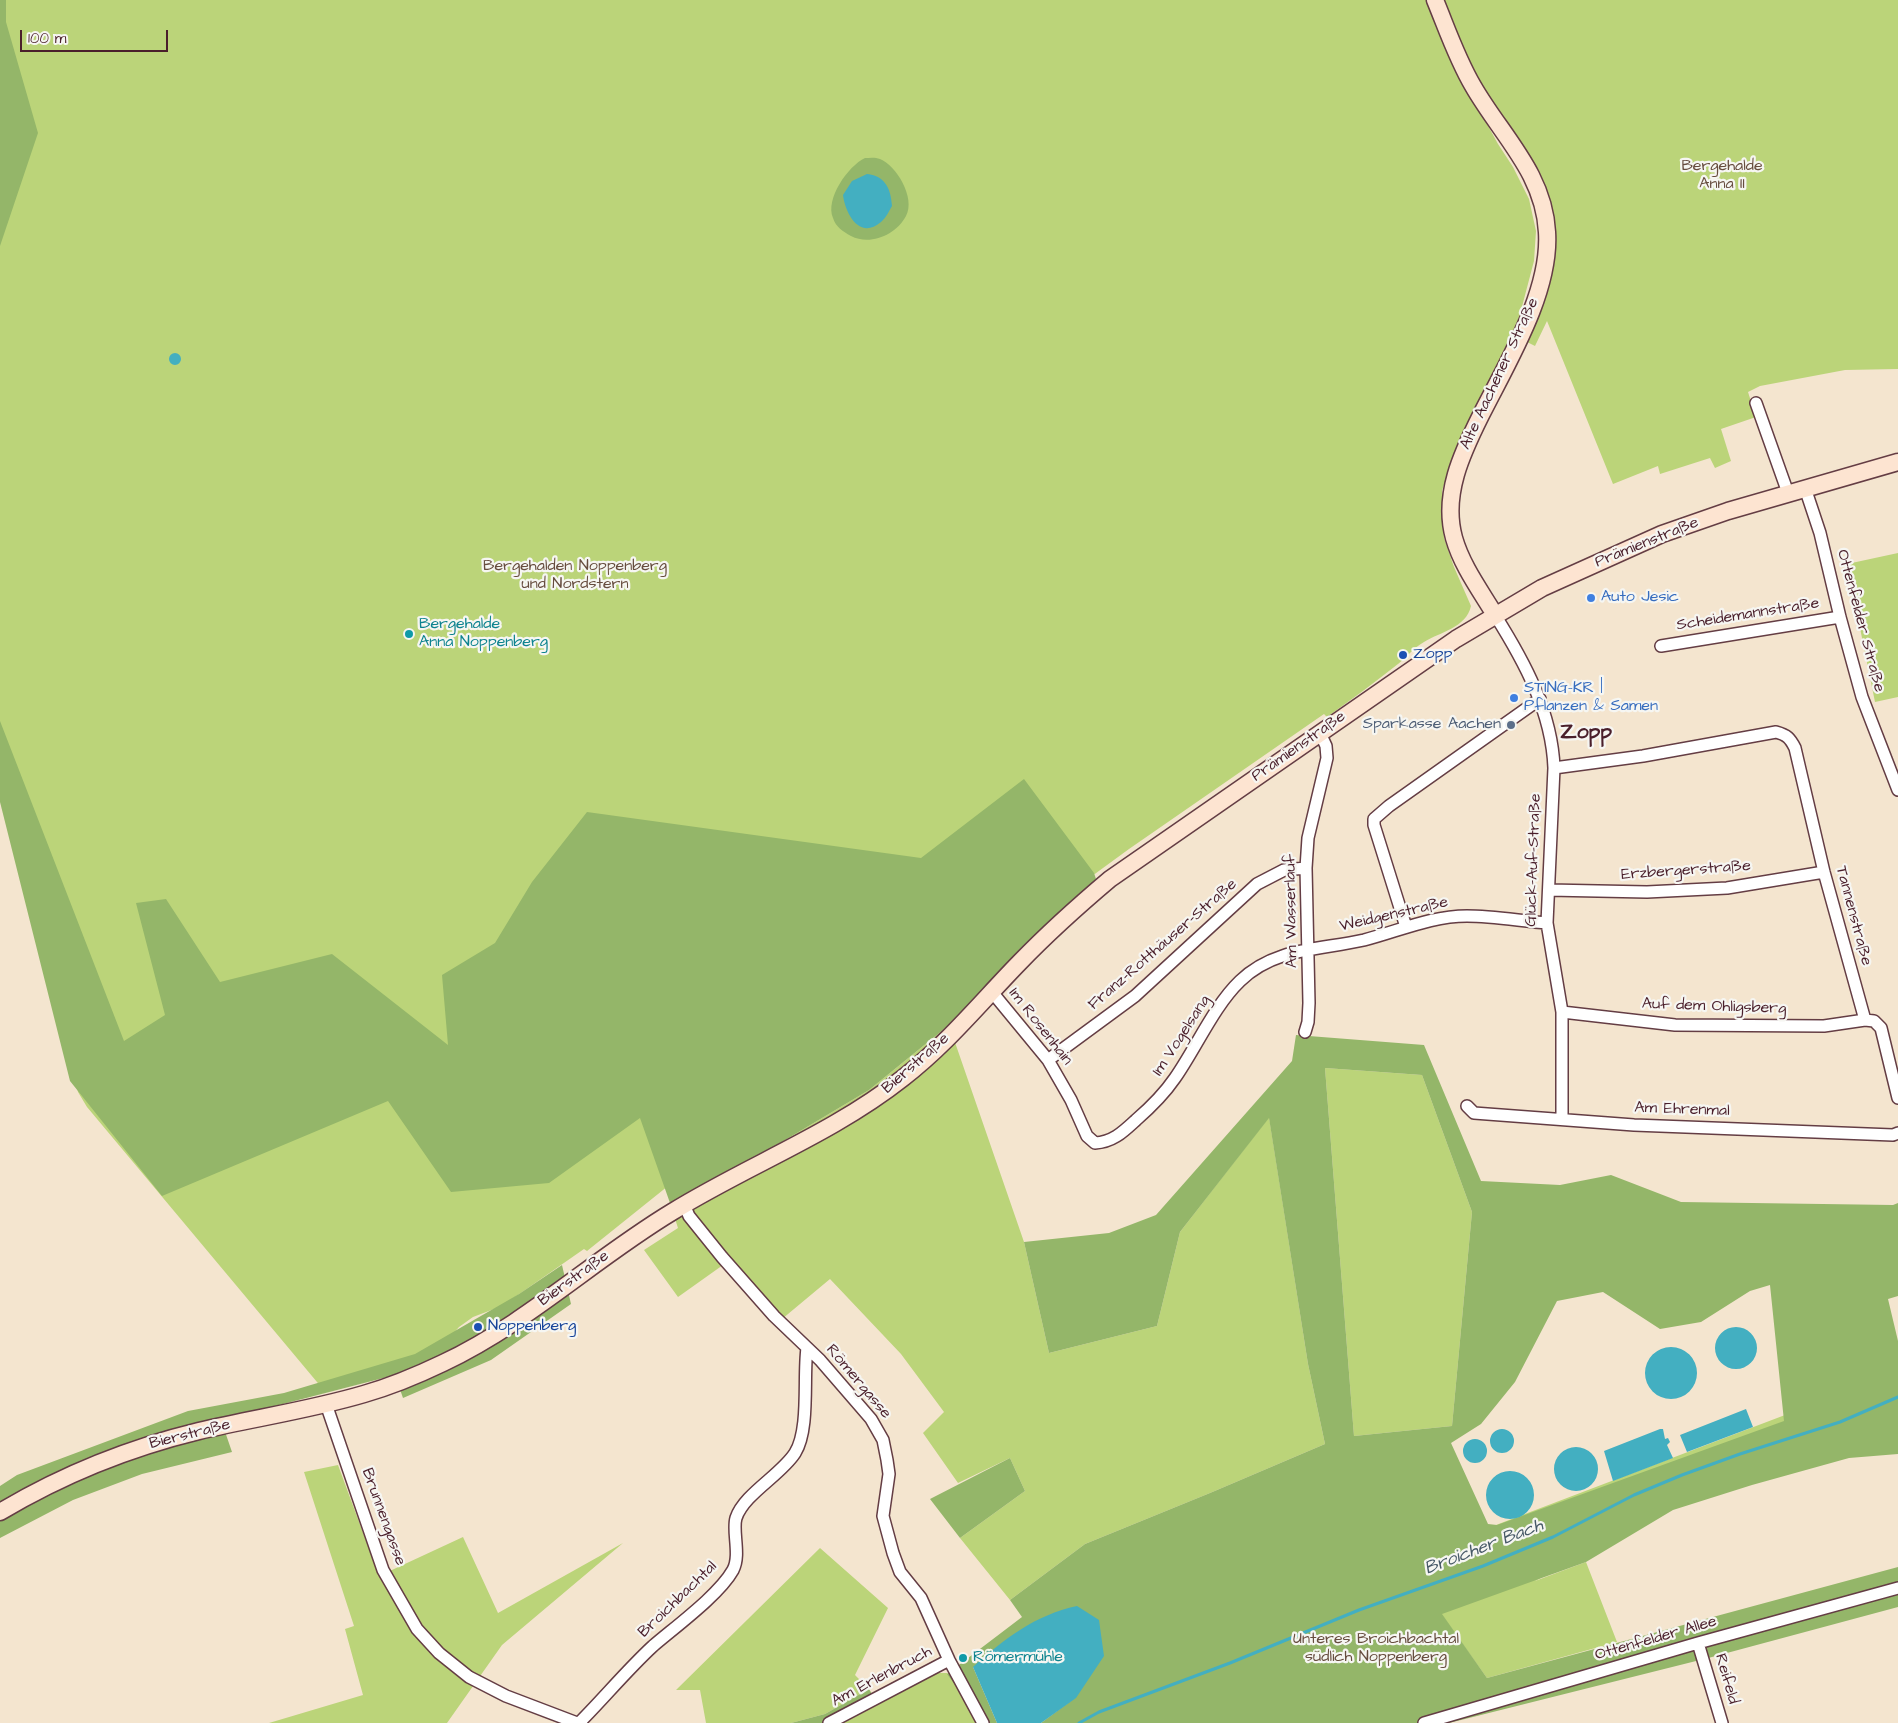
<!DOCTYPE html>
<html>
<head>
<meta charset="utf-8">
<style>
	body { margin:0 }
	#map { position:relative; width:1898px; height:1723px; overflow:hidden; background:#f4e5cf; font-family:"Architects Daughter",sans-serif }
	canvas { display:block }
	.scale { position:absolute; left:20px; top:30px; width:148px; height:22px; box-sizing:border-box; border:2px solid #4a1f2b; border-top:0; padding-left:6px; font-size:15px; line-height:18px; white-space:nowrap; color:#4a1f2b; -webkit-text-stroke:4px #f6f6f2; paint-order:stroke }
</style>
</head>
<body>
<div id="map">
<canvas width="1898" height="1723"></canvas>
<div class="scale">100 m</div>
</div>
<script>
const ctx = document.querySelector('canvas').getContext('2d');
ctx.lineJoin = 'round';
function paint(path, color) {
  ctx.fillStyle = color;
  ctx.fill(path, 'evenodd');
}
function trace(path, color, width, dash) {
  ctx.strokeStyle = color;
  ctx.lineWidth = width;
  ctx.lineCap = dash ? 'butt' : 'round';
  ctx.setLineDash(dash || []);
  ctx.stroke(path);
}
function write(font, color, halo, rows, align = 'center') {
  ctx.font = font + ' "Architects Daughter",sans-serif';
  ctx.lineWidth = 4.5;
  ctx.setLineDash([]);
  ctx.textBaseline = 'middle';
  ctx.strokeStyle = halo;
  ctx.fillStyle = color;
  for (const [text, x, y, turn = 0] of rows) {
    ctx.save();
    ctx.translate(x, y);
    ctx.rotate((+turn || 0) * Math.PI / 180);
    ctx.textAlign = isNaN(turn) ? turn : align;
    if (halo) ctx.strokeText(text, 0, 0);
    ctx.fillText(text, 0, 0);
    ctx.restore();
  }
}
paint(new Path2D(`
	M0,0h1431l33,82 34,62 15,23 16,32 7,32 -2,30 -15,57 -12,28 -56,116 -9,29 2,47 10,29 17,39c-5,22 -31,26 -47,36 -11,6 -17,15 -26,22 -23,18 -47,36 -71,53l-3,-3 -195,135 -456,333 -86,69 -3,-2 -82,57 -29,11 -14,10 -13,15 -63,28 -61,18 -235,-281 -9,-15 -78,-328z
	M1442,0h456v369l-53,1 -85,16 -12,6 8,25 -35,12 10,32 -16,7 -5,-10 -50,16 -2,-8 -45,18 -66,-163 -12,25 -8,-4 25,-112 -77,-151z
	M1898,553v144l-23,5 -28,-138z
	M949,1025l75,217 25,111 108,-27 23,-94 89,-115 39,247 17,80 -115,49 -125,51 -75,56 -50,-62 65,-47 -15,-33 -52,25 -35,-50 21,-21 -43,-58 -71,-75 -54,45 -53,-59 -45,32 -34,-47 34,-22 -8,-25 85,-45 114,-68z
	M1325,1068l97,7 50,137 -20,214 -98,10z
	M1898,1372l-62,76 -138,45 -163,88 51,-19 31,80 -130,36 -44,-61 -319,106 238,-147z
	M338,1465l41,111 84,-39 35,76 125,-70 -121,102 -55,78h-178l94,-28 -18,-66 9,-3 -50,-154z
	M820,1548l68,60 -33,67 14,14 -44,25 -34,9h-85l-6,-33h-24z
	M938,1673h9l7,7 29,43h-140z`), '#bbd479');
paint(new Path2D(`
	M0,0h6v22l32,111 -38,113z
	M865,158c4,0 10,-1 15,1 16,6 36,39 26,57 -10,19 -36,30 -55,20 -9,-5 -15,-9 -18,-18 -8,-19 15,-52 32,-60z
	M0,721l124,320 41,-26 -29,-112 30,-4 54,83 112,-28 116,91 -6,-70 53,-32 37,-61 55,-70 334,46 103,-79 70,94 2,6 -75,69 -72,77 -80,65 -114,68 -85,45 -30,-85 -91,65 -98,9 -63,-91 -226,95 -92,-115 -70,-279z
	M1296,1035l128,10 57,136 79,4 51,-10 70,27 212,3 5,-2v93l-10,3 10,42v113l-49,4 -97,27 -79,25 -87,52 -144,52 45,64 411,-111v40l-186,50 -263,66h-408l35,-26 -103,-30 24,56h-14l-36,-49 75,-57 -12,-17 75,-56 125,-51 115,-49 -17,-80 -39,-246 -89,114 -23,94 -108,27 -25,-111 85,-9 47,-18 136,-154zM1325,1068l97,7 50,137 -20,214 -98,10zM1770,1285l14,136 -287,104 -9,-1 -37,-81 30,-19 34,-42 42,-81 46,-9 57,37 41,-7 49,-31z
	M562,1265l9,39 -80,56 -88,38 -8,-23 -174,45 11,32 -90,22 -69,26 -73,38v-52l17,-11 171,-64 96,-18 131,-39 104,-60z
	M1010,1458l15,33 -65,47 -30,-39z
	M869,1689l9,15 -35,19h-52l34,-9z`), '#94b669');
paint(new Path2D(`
	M867,174c19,2 24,16 25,32 -3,5 -6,12 -11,16 -22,19 -36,-10 -38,-27l9,-14z
	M169 359a6 6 0 1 1 12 0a6 6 0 1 1-12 0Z
	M1715 1348a21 21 0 1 1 42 0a21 21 0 1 1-42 0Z
	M1645 1373a26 26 0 1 1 52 0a26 26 0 1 1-52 0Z
	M1746,1409l7,18 -66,25 -7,-17z
	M1490 1441a12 12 0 1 1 24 0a12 12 0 1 1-24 0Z
	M1660,1429h3l2,10 3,-1 2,4 -3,3 6,13 -60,23 -9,-30z
	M1463 1451a12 12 0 1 1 24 0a12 12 0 1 1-24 0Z
	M1554 1469a22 22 0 1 1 44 0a22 22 0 1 1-44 0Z
	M1486 1495a24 24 0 1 1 48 0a24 24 0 1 1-48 0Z
	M1077,1606l22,14 5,36 -28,42 -35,25h-44l-24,-56c31,-28 62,-52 104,-61z`), '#43afc1');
trace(new Path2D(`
	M1079,1723l20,-11 131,-49 129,-53 124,-44 70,-29 81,-42 48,-20 58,-21 100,-32 58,-25`), '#43afc1', 3);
const street = new Path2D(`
	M1756,403l32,90
	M1805,488l15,45 20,84 22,80 36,93
	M1495,615c29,46 57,97 59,153l-7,155 15,89v107
	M1661,646l179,-29
	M1554,768l89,-12 133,-24c11,3 14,6 19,16l29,124 41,148 9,1 7,7 17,70
	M1549,890l98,2 80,-4 97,-16
	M1406,927l-32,-102v-6l15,-13 151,-107
	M992,992l56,68 23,40 16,36 8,7c18,-1 28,-11 41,-23 15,-13 28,-26 39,-42 21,-30 39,-72 65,-97 35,-34 81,-31 124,-41 35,-9 67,-24 103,-24 26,0 54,5 80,7
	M1562,1012l113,13 149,1 41,-6
	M1305,1032l3,-10 1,-19 -3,-135 2,-30 19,-80 -1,-12 -6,-13
	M1048,1060l87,-64 122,-112 27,-14 22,-2
	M1467,1106l7,7 160,12 259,10 5,-2
	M684,1204l5,12 33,41 52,59 46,44 51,59 12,21 4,20 2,14 -6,42 10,37 7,19 21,26 28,62 34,63
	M326,1404l57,166 34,59 22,24 30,24 37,19 71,27
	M1698,1643l24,80
	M579,1723c25,-25 48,-53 74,-77 22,-19 66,-51 80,-76 8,-15 -1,-39 3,-52 8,-24 45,-43 59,-65 15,-24 8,-76 12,-105
	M829,1723l120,-63
	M1424,1723l274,-80 200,-55`);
const secondary = new Path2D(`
	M1435,0c12,29 22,59 38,86 28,49 71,87 74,146 4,60 -40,131 -66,183 -19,38 -39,80 -27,123 8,28 26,52 41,77
	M0,1512c62,-37 129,-64 199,-81 55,-13 111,-21 165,-37 28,-8 54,-19 79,-31 83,-39 151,-104 229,-151 76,-47 160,-78 231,-134 43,-33 78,-76 116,-115 28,-29 59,-57 91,-84l346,-240 86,-51 120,-54 66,-23 170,-49`);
trace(street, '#643d44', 14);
trace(secondary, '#643d44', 19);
trace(street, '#fff', 11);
trace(secondary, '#fde4d1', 16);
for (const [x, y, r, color] of [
	[1591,598,5,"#3f7fe0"],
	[409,634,5,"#0f9aa8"],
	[1403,655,5,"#1a4fb4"],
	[1514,698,5,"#3f7fe0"],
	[1511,725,5,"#5c6f8a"],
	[478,1327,5,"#1a4fb4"],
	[963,1658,5,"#0f9aa8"]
]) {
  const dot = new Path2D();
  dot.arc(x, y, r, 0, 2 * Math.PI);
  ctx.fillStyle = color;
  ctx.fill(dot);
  trace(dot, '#f6f6f2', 2);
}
write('16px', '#664c3e', '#f6f6f2', [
	["Bergehalde",1722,167],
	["Anna II",1722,185],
	["Bergehalden Noppenberg",575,567],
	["und Nordstern",575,585],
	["Unteres Broichbachtal",1376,1640],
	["südlich Noppenberg",1376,1658]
]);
write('16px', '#4a1f2b', '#f6f6f2', [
	["Alte Aachener Straße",1500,374,-65],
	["Prämienstraße",1647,543,-22],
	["Scheidemannstraße",1748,615,-9],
	["Ottenfelder Straße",1860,621,75],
	["Prämienstraße",1299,747,-35],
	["Glück-Auf-Straße",1534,860,-88],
	["Erzbergerstraße",1686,871,-4],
	["Am Wasserlauf",1292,911,-91],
	["Weidgenstraße",1394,915,-13],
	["Tannenstraße",1853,916,75],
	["Franz-Rotthäuser-Straße",1163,945,-41],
	["Auf dem Ohligsberg",1714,1007,2],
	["Im Rosenhain",1040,1027,52],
	["Im Vogelsang",1182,1036,-57],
	["Bierstraße",916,1064,-41],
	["Am Ehrenmal",1682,1110,2],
	["Bierstraße",574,1279,-36],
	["Römergasse",858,1382,50],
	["Bierstraße",190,1435,-14],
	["Brunnengasse",383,1517,70],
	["Broichbachtal",678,1600,-44],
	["Ottenfelder Allee",1656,1639,-16],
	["Am Erlenbruch",882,1677,-28],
	["Reifeld",1726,1679,74]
]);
write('16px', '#366cbe', '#f6f6f2', [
	["Auto Jesic",1601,598],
	["STING-KR |",1524,689],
	["Pflanzen & Samen",1524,707]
], 'left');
write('16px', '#0d838f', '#f6f6f2', [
	["Bergehalde",419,625],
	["Anna Noppenberg",419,643],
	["Römermühle",973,1658]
], 'left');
write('16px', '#164399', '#f6f6f2', [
	["Zopp",1413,655],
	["Noppenberg",488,1327]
], 'left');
write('16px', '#4e5e75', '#f6f6f2', [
	["Sparkasse Aachen",1501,725]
], 'right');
write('italic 18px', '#475967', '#f6f6f2', [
	["Broicher Bach",1484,1548,-21]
]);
write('bold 21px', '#4a1f2b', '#f6f6f2', [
	["Zopp",1586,734]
]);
</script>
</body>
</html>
